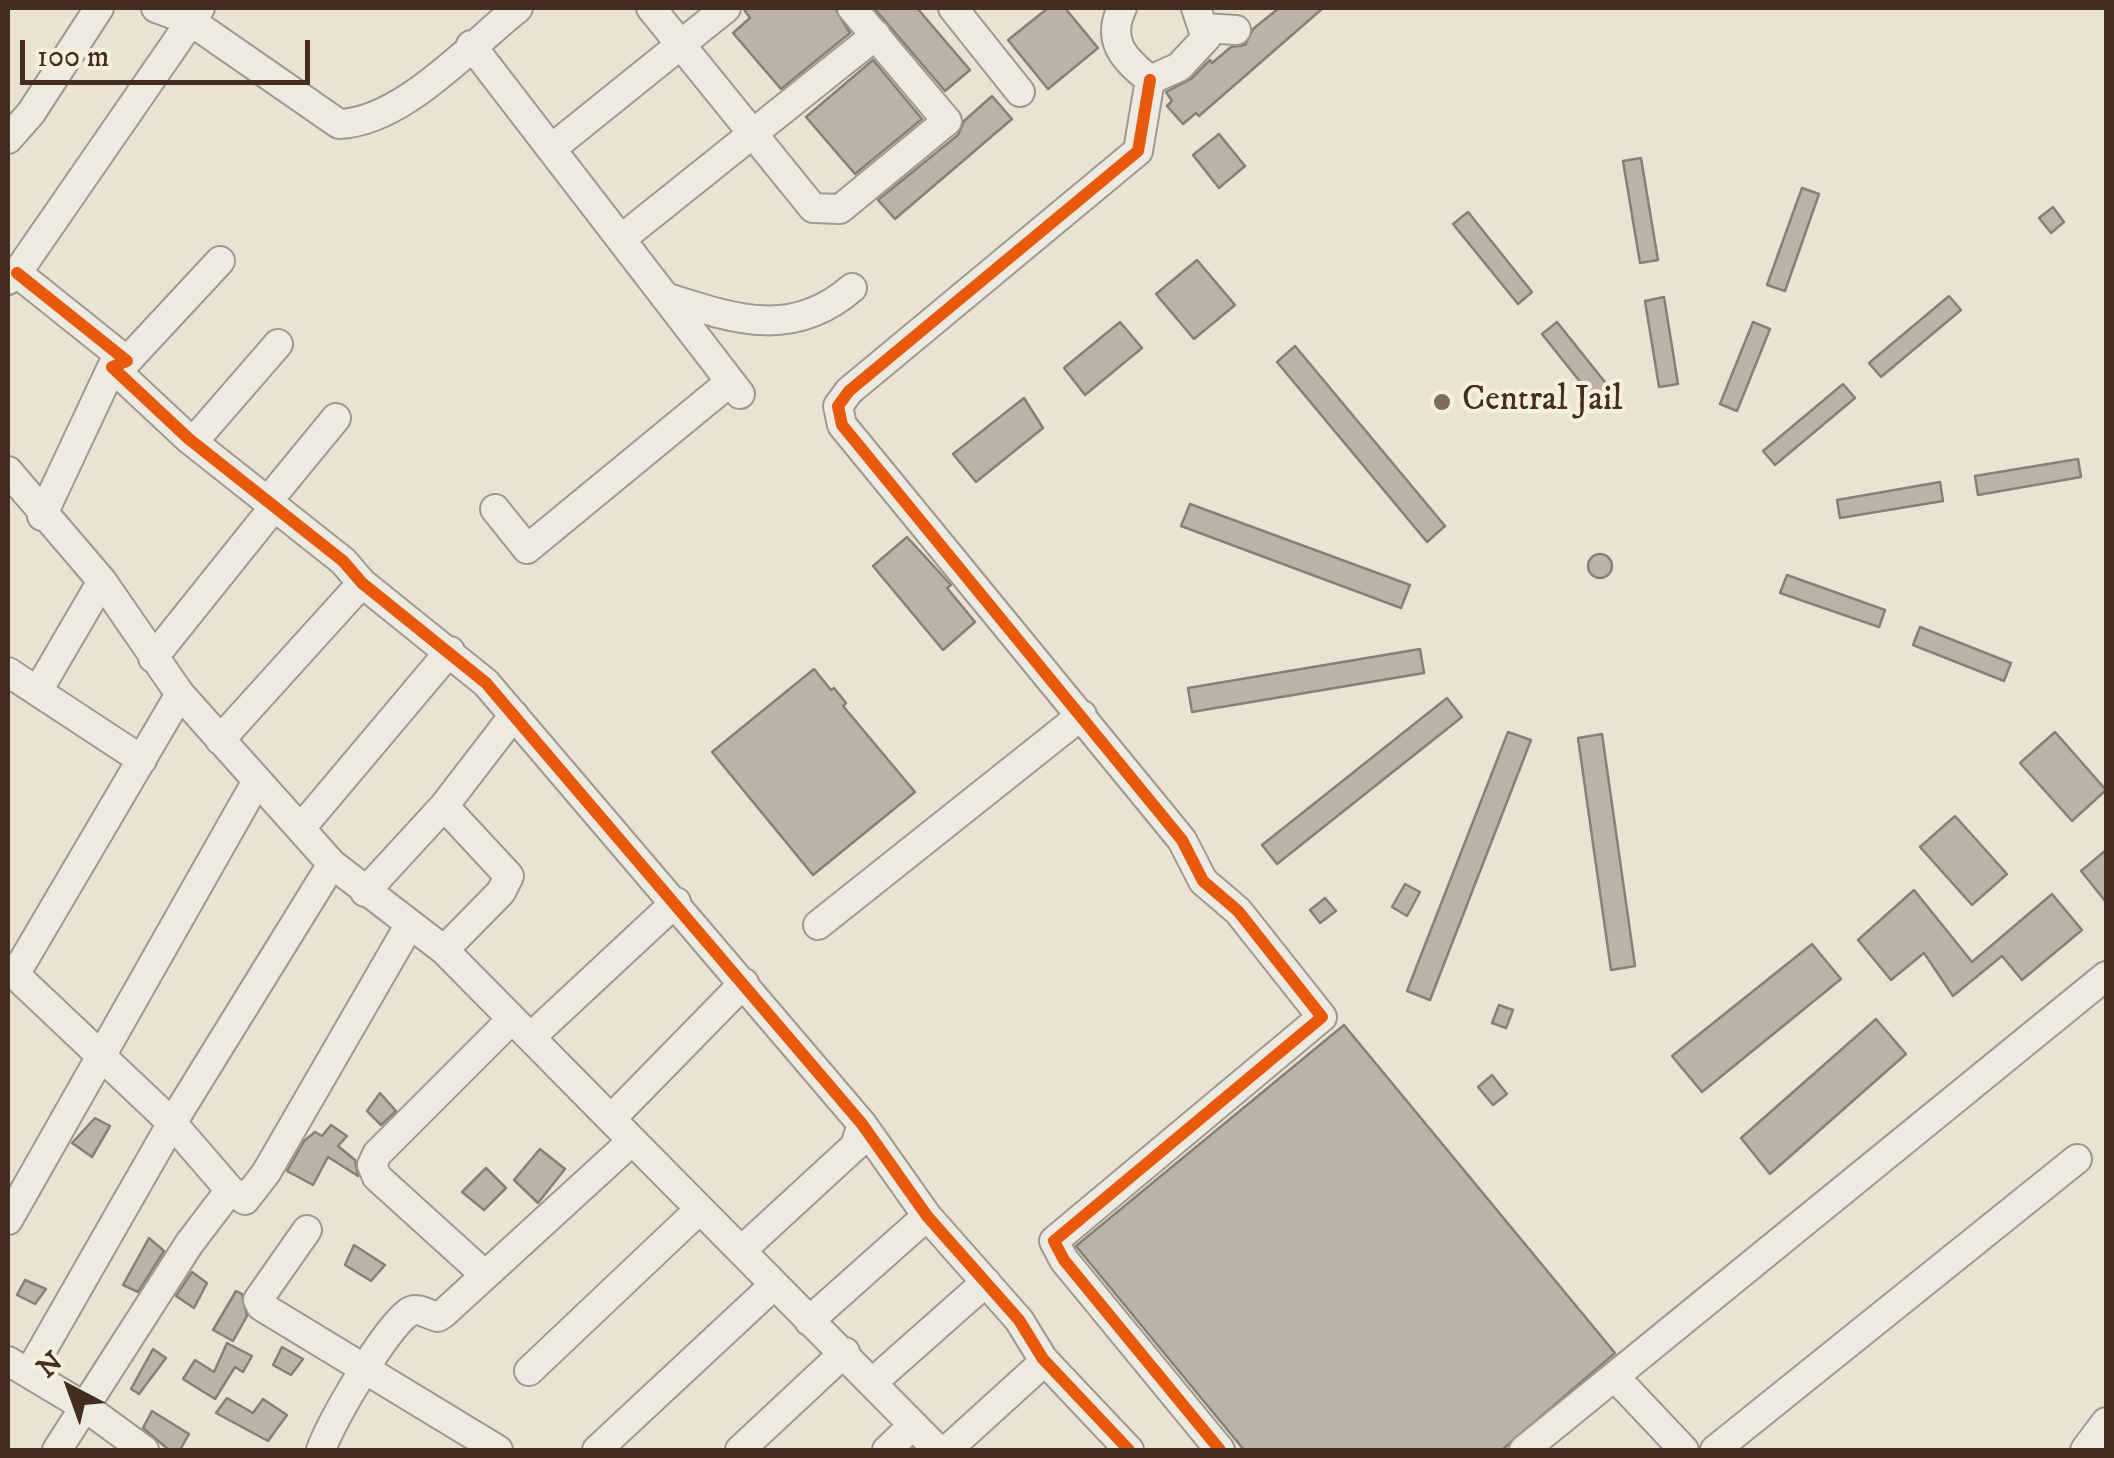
<!DOCTYPE html>
<html>
<head>
<meta charset="utf-8">
<style>
	body { margin:0 }
	#map { position:relative; width:2114px; height:1458px; overflow:hidden; background:#e9e3d3; font-family:"IM FELL DW Pica",serif }
	canvas { display:block }
	.frame { position:absolute; inset:0; border:10px solid #442c1e; pointer-events:none }
	.north { position:absolute; left:20px; top:1338px; width:100px; height:100px; -webkit-text-stroke:8px #f6efdd; paint-order:stroke; rotate:319deg; font-size:28px; font-weight:700; line-height:40px; text-align:center; color:#442c1e }
	.north::after { content:''; display:block; margin:auto; width:35px; height:45px; background:#442c1e; clip-path:polygon(50% 0,100% 100%,50% 72%,0 100%) }
	.scale { position:absolute; left:20px; top:40px; width:290px; height:45px; box-sizing:border-box; border:5px solid #442c1e; border-top:0; padding-left:12px; font-size:30px; line-height:35px; white-space:nowrap; color:#442c1e; -webkit-text-stroke:8px #f6efdd; paint-order:stroke }
</style>
</head>
<body>
<div id="map">
<canvas width="2114" height="1458"></canvas>
<div class="frame"></div>
<div class="north">N</div>
<div class="scale">100 m</div>
</div>
<script>
const ctx = document.querySelector('canvas').getContext('2d');
ctx.lineJoin = 'round';
function paint(path, color) {
  ctx.fillStyle = color;
  ctx.fill(path, 'evenodd');
}
function trace(path, color, width, dash) {
  ctx.strokeStyle = color;
  ctx.lineWidth = width;
  ctx.lineCap = dash ? 'butt' : 'round';
  ctx.setLineDash(dash || []);
  ctx.stroke(path);
}
function write(font, color, halo, rows, align = 'center') {
  ctx.font = font + ' "IM FELL DW Pica",serif';
  ctx.lineWidth = 8;
  ctx.setLineDash([]);
  ctx.textBaseline = 'middle';
  ctx.strokeStyle = halo;
  ctx.fillStyle = color;
  for (const [text, x, y, turn = 0] of rows) {
    ctx.save();
    ctx.translate(x, y);
    ctx.rotate((+turn || 0) * Math.PI / 180);
    ctx.textAlign = isNaN(turn) ? turn : align;
    if (halo) ctx.strokeText(text, 0, 0);
    ctx.fillText(text, 0, 0);
    ctx.restore();
  }
}
const building = new Path2D(`
	M743,8h92l15,25 -69,56 -48,-56 17,-15z
	M874,8h43l53,62 -25,21z
	M1048,8h17l33,40 -50,41 -40,-49z
	M1279,8h44l-124,108 -3,-3 -13,11 -16,-18 5,-5 -6,-9 25,-13 19,-19 2,3 19,-16 14,-2 8,-16z
	M873,60l49,59 -67,55 -49,-57z
	M992,96l20,23 -117,100 -17,-19 80,-65 6,-14z
	M1219,134l26,32 -26,22 -26,-33z
	M1641,158l17,102 -18,3 -17,-102z
	M1802,188l17,6 -34,97 -18,-6z
	M2053,207l11,15 -13,11 -12,-15z
	M1468,212l64,80 -14,12 -65,-80z
	M1197,260l38,45 -41,34 -38,-45z
	M1949,296l12,14 -80,67 -12,-14z
	M1664,297l14,87 -19,3 -14,-86z
	M1120,322l22,26 -57,47 -21,-27z
	M1557,322l55,69 -15,12 -55,-69z
	M1753,322l17,7 -33,82 -17,-7z
	M1295,346l150,180 -18,16 -150,-180z
	M1843,384l12,14 -80,67 -12,-14z
	M1024,398l19,30 -67,54 -23,-28z
	M2078,459l3,18 -103,18 -3,-19z
	M1940,482l3,19 -103,17 -3,-18z
	M1190,504l220,81 -9,23 -220,-82z
	M907,537l44,48 -4,3 28,34 -32,28 -70,-84z
	M1588 566a12 12 0 1 1 24 0a12 12 0 1 1-24 0Z
	M1787,575l98,35 -6,17 -99,-34z
	M1920,627l91,36 -7,18 -91,-36z
	M1420,649l4,24 -232,39 -4,-24z
	M814,669l17,21 3,-2 12,15 -3,3 72,86 -102,83 -101,-123z
	M1447,698l15,19 -185,147 -15,-19z
	M1508,732l23,8 -101,260 -23,-9z
	M2055,732l51,58 -34,31 -52,-58z
	M1602,734l33,232 -24,4 -33,-232z
	M1955,816l52,58 -35,31 -52,-58z
	M2106,850v52l-25,-31z
	M1405,884l15,8 -13,24 -15,-9z
	M1914,890l58,72 80,-68 30,36 -60,50 -20,-24 -49,40 -29,-43 -33,27 -33,-40z
	M1325,898l11,13 -16,12 -10,-13z
	M1812,944l29,35 -139,113 -30,-36z
	M1499,1005l14,5 -7,18 -14,-5z
	M1876,1019l30,35 -136,120 -29,-36z
	M1344,1025l271,328 -113,97h-258l-168,-204z
	M1492,1075l15,19 -14,11 -15,-18z
	M380,1093l16,18 -15,14 -14,-14z
	M95,1118l15,8 -18,31 -20,-14z
	M331,1125l16,11 -9,10 17,14 3,16 -30,-19 -15,28 -26,-14 17,-30 11,-9 7,4z
	M540,1149l25,20 -27,34 -24,-23z
	M486,1168l20,20 -22,22 -22,-18z
	M149,1238l15,13 -26,41 -15,-7z
	M354,1245l31,20 -14,16 -26,-16z
	M192,1272l15,11 -13,25 -18,-12z
	M25,1280l21,9 -11,15 -18,-9z
	M236,1291l6,3 5,22 -14,25 -20,-11z
	M227,1343l25,13 -9,16 -8,-5 -20,32 -32,-20 12,-19 19,12z
	M282,1347l21,12 -12,16 -18,-10z
	M153,1349l13,9 -27,36 -8,-5z
	M227,1398l26,15 10,-14 24,16 -19,26 -52,-28z
	M152,1411l37,23 -9,16h-11l-26,-22z`);
paint(building, '#b9b3a8');
trace(building, '#888076', 2.5);
const minor = new Path2D(`
	M156,8l33,12 150,104c63,-2 130,-77 179,-116
	M651,8l162,200 27,1 107,-88 -95,-113
	M953,8l67,84
	M1122,8c-16,33 2,51 28,72
	M1204,28l32,2
	M471,45l269,349
	M1150,80l-12,71 -289,240 -11,15 4,19 340,415 21,41 35,30 84,106 -268,224 10,19 156,190
	M1150,80l29,-13 27,-29 -10,-30
	M8,139l23,-26 68,-105
	M551,149l175,-141
	M621,239l255,-204
	M17,273l110,88 -15,6 77,72 154,122 19,22 124,100 376,441 65,92 92,104 24,39 86,91
	M8,280l9,-7 183,-265
	M665,297c69,22 127,43 187,-9
	M127,361l93,-100
	M193,442l85,-98
	M8,471l94,110 78,113 152,170 112,86 494,500
	M267,502l69,-84
	M495,509l32,40 203,-167
	M42,516l70,-149
	M153,658l121,-151
	M8,672l134,88
	M39,689l63,-108
	M220,740l142,-157
	M444,806l65,70 -8,16 -57,58
	M301,828l149,-177
	M365,892l79,-86 70,-91
	M818,925l264,-210
	M8,968l164,155 58,67
	M16,973l164,-279
	M531,1037l145,-135
	M611,1119l133,-136
	M8,1220l249,-439
	M307,1230l-49,70 3,6 237,144
	M742,1250l113,-104 7,-22
	M484,1274l-107,-97 -5,-12 5,-11 135,-135
	M809,1321l118,-105
	M8,1361l77,46 59,43
	M529,1371l170,-161
	M29,1373l143,-250 160,-259
	M1615,1377l69,73
	M872,1383l114,-101
	M57,1450l132,-206 41,-54 15,10 21,-27 144,-249
	M321,1450c10,-28 63,-120 88,-138 9,-6 19,3 29,5l6,-4 188,-172
	M597,1450l176,-164
	M740,1450l105,-98
	M887,1450l24,-23
	M947,1450l98,-89
	M1524,1450l582,-474
	M1715,1450l362,-291
	M2085,1450l21,-28`);
trace(minor, '#9f998e', 32);
trace(minor, '#edeae2', 28);
trace(new Path2D(`
	M1150,80l-12,71 -289,240 -11,15 4,19 340,415 21,41 35,30 84,106 -268,224 10,19 156,190
	M17,273l110,88 -15,6 77,72 154,122 19,22 124,100 376,441 65,92 92,104 24,39 86,91`), '#e8590c', 12);
for (const [x, y, r, color] of [
	[1442,402,10,"#7e6c5d"]
]) {
  const dot = new Path2D();
  dot.arc(x, y, r, 0, 2 * Math.PI);
  ctx.fillStyle = color;
  ctx.fill(dot);
  trace(dot, '#f6efdd', 4);
}
write('35px', '#442c1e', '#f6efdd', [
	["Central Jail",1462,402]
], 'left');
</script>
</body>
</html>
